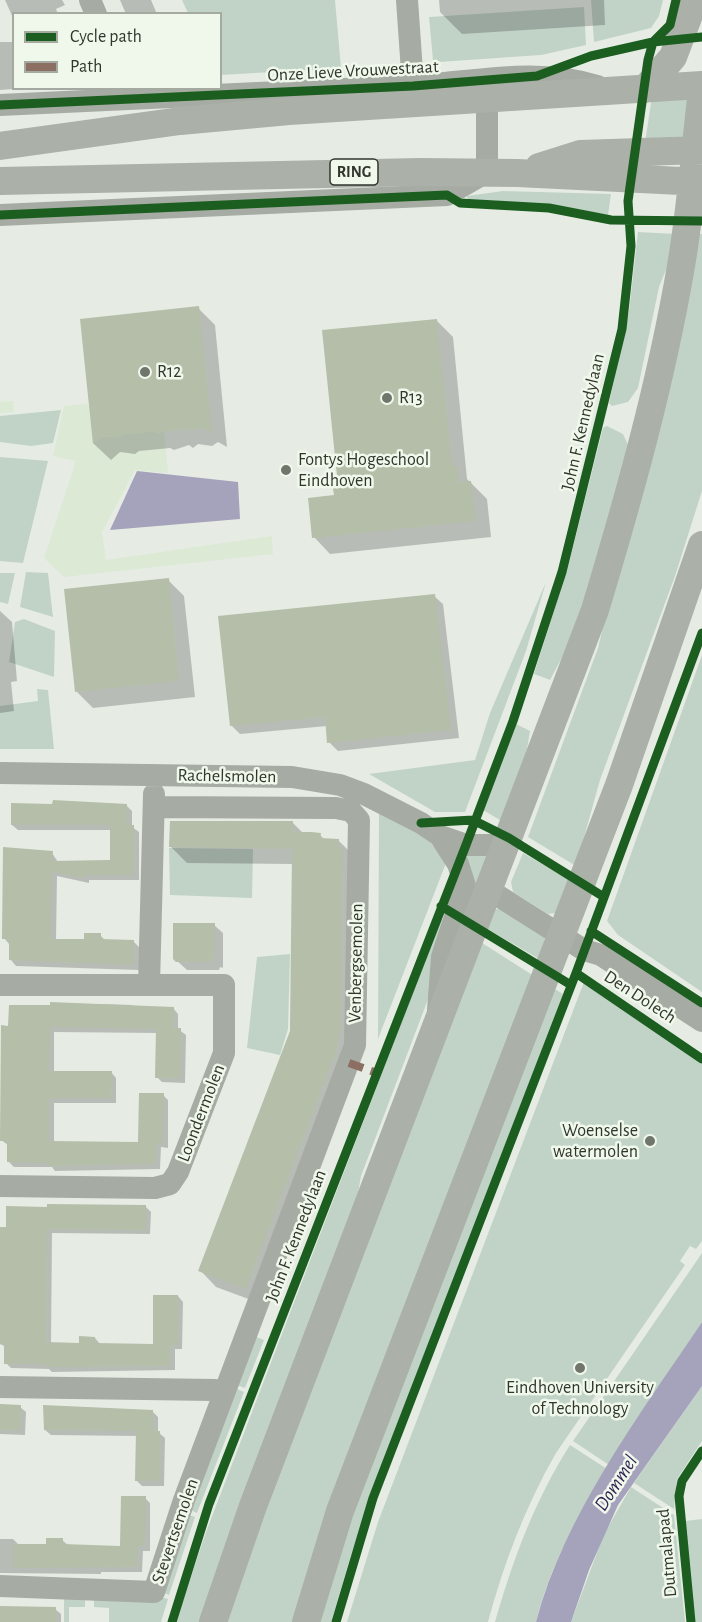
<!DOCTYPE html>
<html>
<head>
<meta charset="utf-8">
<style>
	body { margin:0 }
	#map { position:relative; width:702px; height:1622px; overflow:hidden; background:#e6ece4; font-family:"Alegreya Sans",sans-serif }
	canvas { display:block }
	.legend { position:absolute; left:12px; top:12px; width:210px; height:78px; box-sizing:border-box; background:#f0f8ec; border:2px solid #a4aa9f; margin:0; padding:8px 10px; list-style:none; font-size:18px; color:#31362b }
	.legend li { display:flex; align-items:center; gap:12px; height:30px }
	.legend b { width:30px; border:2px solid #a4aa9f }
</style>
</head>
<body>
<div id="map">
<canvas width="702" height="1622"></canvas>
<ul class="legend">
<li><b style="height:8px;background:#1b5e20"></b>Cycle path</li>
<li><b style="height:8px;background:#8d6e63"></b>Path</li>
</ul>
</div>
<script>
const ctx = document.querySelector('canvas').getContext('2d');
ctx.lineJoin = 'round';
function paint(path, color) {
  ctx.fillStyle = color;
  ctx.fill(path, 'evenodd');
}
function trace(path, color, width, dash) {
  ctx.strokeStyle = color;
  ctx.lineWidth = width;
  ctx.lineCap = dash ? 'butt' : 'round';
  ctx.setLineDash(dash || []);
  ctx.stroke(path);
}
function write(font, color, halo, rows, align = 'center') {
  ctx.font = font + ' "Alegreya Sans",sans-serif';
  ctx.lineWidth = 5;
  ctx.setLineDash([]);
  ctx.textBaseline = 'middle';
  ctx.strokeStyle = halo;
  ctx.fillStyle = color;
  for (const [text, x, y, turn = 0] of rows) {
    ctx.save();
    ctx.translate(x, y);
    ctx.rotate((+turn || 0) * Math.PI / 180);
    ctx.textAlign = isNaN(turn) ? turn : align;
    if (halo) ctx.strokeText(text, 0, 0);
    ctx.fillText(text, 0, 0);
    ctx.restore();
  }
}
paint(new Path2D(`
	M182,0h153l6,68 -120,7 -1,-61 -32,-1z
	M591,0h72l-4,16 -8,12 -57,14z
	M584,7l2,38 -45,10 -102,7 -6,-2 -4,-43z
	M652,97h38l-6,41 -39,4z
	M503,191l108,3 -3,21 -53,-10 -87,-6 -1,-3z
	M638,232l38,2 -2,16 -15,37 -21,101 -10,14 -16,4 -3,-3 20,-92z
	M696,234h6v257l-27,85 -75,204 -24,86 -48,-29 70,-189z
	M61,410l-8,33 -22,3 -31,-4v-26z
	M607,426l16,8 7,15 -49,173 -31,58 -16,-6 35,-111 34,-135z
	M0,457l48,4 -25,102 -23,-2z
	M26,572l22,1 5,44 -33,-10z
	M0,573h15l-7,31 -8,-2z
	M546,582l-20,69 -61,161h-30l-66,-38 106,-14 15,-47z
	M24,619l31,12 -1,46 -45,-15 6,-40z
	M702,655v337l-84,-57 -11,-14z
	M37,689l11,1 6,59h-54v-43l38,-5z
	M516,724l14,7 -8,48 -17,44 -22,-13z
	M379,809l15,7 38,28 14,19 -68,176z
	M169,848l84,1 -1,49 -82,-3z
	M523,853l48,28 -15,32 -8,1 -35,-22 -2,-10z
	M466,854l27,1 -23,39 -7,-32z
	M495,909h6l44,28 -4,23 -57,-33z
	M441,919l7,4 -21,79 -66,174 -8,45 -150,401h-27l30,-90z
	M479,941l55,35 -236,646h-76z
	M290,954l-2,75 -8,26 -33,-7 10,-91z
	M584,982l118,81v178l-6,8 -6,-3 -10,15 5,4 -129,188c-31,54 -52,110 -68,169h-141l31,-100z
	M550,986l13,8 -165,429 -47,132 -20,67h-15l8,-30z
	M702,1253v69l-93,143 -36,-24z
	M251,1335l13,5 -19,48 -12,-4z
	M702,1386v55l-25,38 -3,30 -40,-26z
	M235,1388l9,4 -47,121 -9,-4z
	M570,1445l37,24c-30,49 -57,97 -71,153h-41c18,-63 40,-122 75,-177z
	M631,1487l43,28 11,107h-114l33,-88z
	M186,1514l9,3 -26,78 -12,-5z
	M702,1519v103h-7l-10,-101z
	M64,1594l21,4v9h-16v15h-5z
	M153,1595l15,4 -7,23h-52v-14l-15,-1v-9z`), '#c1d3c7');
paint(new Path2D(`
	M13,401l1,11 -14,1v-11z
	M88,404l5,32 71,-6 4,43 -33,-3 -33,62 4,28 166,-24 1,18 -209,23 -20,-19 32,-97 -23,-5 11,-50z`), '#dbe9d5');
paint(new Path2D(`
	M137,471l101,11 2,37 -130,11z
	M702,1322v64l-84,119 -29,65 -18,52h-35c28,-107 105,-209 166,-300z`), '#a5a2bb');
paint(new Path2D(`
	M5,0h57l3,5 -9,4 2,5h-44v6z
	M120,0h31l6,14h-31z
	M439,0h165l1,25 -143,9 -22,-22z
	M0,42h14v46h12l-26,2z
	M198,308l17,17 12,122 -9,-5 -6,4 -14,-2 -5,4 -4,-3 -15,5 -4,-2 -31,3 -4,3 -15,-2 -9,8 -17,-16 -13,-124z
	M436,320l17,17 14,142 20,20 4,38 -161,17 -16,-17z
	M168,580l16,16 11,101 -102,11 -16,-16z
	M434,596l9,8 16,134 -121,13 -9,-9 -2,-16 -87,8 -9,-9z
	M0,611l12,11 5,59 -6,1 3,29 -14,2z
	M126,805l6,6v16l7,5v48h-50v3l-32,-7 -1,64 30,1 14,-6 6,6h27l6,6v23l-123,-4 -5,-6 -2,-16 -5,-6 48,-85 6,9h53v-32h-93l-6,-5z
	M293,823l10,10 17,2 5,5h13l17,17 2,188 -95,259 -46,-17 -16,-17 91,-238 2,-168 -106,-1 -16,-16z
	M214,925l9,8v35l-3,-1 -1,3h-32l-13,-12z
	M99,1004l33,1 3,3h38l5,6v15l8,6 -1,48 -23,-1 -5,-5v-44l-103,-1v40h57l5,6v25h-62v39l86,1 23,-48 5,5v48l-7,-1 -1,22 -105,2 -3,-4h-38l-6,-6v-16l-7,-5 9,-134z
	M145,1206l6,6 -1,22 -98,-1 -1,111h29l15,-6 5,6 54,1 24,-49 5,6 -1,47h-7v21l-123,2 -3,-3 -38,-1 -5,-5v-16l-6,-3v-115z
	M0,1406l20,1 6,5 -1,23 -25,-1z
	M152,1411l6,6v15l7,6 -1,48h-22l-6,-6 1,-44 -86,-1 -6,-5z
	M145,1498l5,5v48h-7l-1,21h-41v2l-101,-1v-34h13l6,6 29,1 14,-6 7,6 53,1z
	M0,1608l55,1 6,5v8h-61z`), '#0003');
paint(new Path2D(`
	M199,306l13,127 -12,-6 -5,3 -14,-1 -5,3 -5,-2 -14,4 -4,-2 -30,3 -5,3 -15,-1 -10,7 -13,-125z
	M437,319l15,146 6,2 1,15 12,-1 5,40 -164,17 -4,-40 26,-3 -2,-12 5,-7 -15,-146z
	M169,578l10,103 -104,11 -11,-103z
	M435,594l16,136 -124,13 -2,-26 -95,9 -12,-110z
	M53,800l74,4v21h7v50h-50v3l-32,-6 -1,67h33v-6h17v6l33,1v25l-125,-5v-21h-7l1,-92 50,4 -1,10 58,-1v-35h-99v-22l41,1z
	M170,821h123v11h18l10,1 -1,5 19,1v9h4l-2,180 -5,24 -90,237 -48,-18 92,-240 2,-182 -123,-2z
	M173,923h42v36h-4v3h-35l-3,-3z
	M50,1002l124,5 -1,21h8l-1,50h-25l1,-49 -106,-2 -1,44h63l-1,27h-62v43l89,1 1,-49h25l-1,50h-7v21l-108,2v-3l-41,-1v-21h-7l1,-116 7,1 1,-21h41z
	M47,1204l99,1v25l-99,-1 -1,113 33,1v-7l16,1v6l58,1v-49h25v50h-8v21l-124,1v-3h-42v-21h-4v-116h6v-21l41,1z
	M0,1404l21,1 -1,25h-20z
	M43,1405l110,5v21h7v50h-25l1,-50 -92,-1z
	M121,1496h25l-1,50h-7l-1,21 -124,1v-24h33v-6h17v6l57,2z
	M0,1606l56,1v15h-56z`), '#b4bea8');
trace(new Path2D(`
	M90,0l6,14
	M407,0l6,86
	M0,105c136,-6 272,-13 408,-19 62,-3 128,-20 189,0
	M0,215l447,-20 40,-23v-73
	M0,773l292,4 48,8 24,9 57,29 19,13 26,9h40
	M489,890l95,60 17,5 101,66
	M0,985h224v68l-46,119 -8,12 -15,4 -155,-2
	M149,985l5,-191
	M438,1010l4,-53 23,-71 -7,-22 -18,-28
	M0,1387l215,3 9,2
	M0,1586l154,6 30,-92 171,-455 4,-225 -8,-9 -15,-3 -182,-1`), '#a6aba3', 22);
trace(new Path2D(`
	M645,89l28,-32 19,-50 6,-7
	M0,146l180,-25 109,-10 413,-26
	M539,167l41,-13 122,-4
	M0,181l420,-9 97,1 185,9
	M213,1622l40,-116 342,-896c34,-113 66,-227 86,-344 10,-58 14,-117 21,-176
	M306,1622l34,-111 279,-726 83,-240`), '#abb0a8', 28);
trace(new Path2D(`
	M349,1063l28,10`), '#8d6e63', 8, [15, 8]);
trace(new Path2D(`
	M0,105l413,-19 124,-10 54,-20 62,-14 49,-5
	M0,215l447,-20 13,8 89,5 62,12 91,1
	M421,823l52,-3 36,18 95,59
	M441,906l130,79
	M591,931l111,72
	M576,973l126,86
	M172,1622l37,-118 257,-659 47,-124 49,-149 60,-243 9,-83 -3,-45 20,-141 5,-18 17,-17 6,-25
	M336,1622l37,-124 203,-525 126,-340
	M691,1622l-12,-126 3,-15 20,-30`), '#1b5e20', 9);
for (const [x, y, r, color] of [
	[145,372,6,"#70766c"],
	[387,398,6,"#70766c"],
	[286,470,6,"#70766c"],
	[650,1141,6,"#70766c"],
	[580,1368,6,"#70766c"]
]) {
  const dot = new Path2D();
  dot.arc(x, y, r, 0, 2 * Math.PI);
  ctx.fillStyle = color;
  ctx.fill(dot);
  trace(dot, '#f0f8ec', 2);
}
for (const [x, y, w] of [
	[354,172,48]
]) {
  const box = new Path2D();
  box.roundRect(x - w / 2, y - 13, w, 26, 4.5);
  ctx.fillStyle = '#f0f8ec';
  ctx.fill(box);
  trace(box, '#31362b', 1.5);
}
write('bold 16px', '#31362b', null, [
	["RING",354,172]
]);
write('18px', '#31362b', '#f0f8ec', [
	["Onze Lieve Vrouwestraat",353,71,-3],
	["John F. Kennedylaan",583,422,-77],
	["Rachelsmolen",227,776,1],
	["Venbergsemolen",356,963,-89],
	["Den Dolech",640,997,33],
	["Loondermolen",201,1113,-69],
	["John F. Kennedylaan",296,1236,-69],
	["Stevertsemolen",175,1531,-71],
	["Dutmalapad",667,1553,-95]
]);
write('18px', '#31362b', '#f0f8ec', [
	["R12",157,372],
	["R13",399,398],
	["Fontys Hogeschool",298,460],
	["Eindhoven",298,481],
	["Woenselse",638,1131,"right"],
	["watermolen",638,1152,"right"],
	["Eindhoven University",580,1388,"center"],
	["of Technology",580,1409,"center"]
], 'left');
write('italic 20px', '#2e2553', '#f0f8ec', [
	["Dommel",616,1483,-57]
]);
</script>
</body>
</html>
